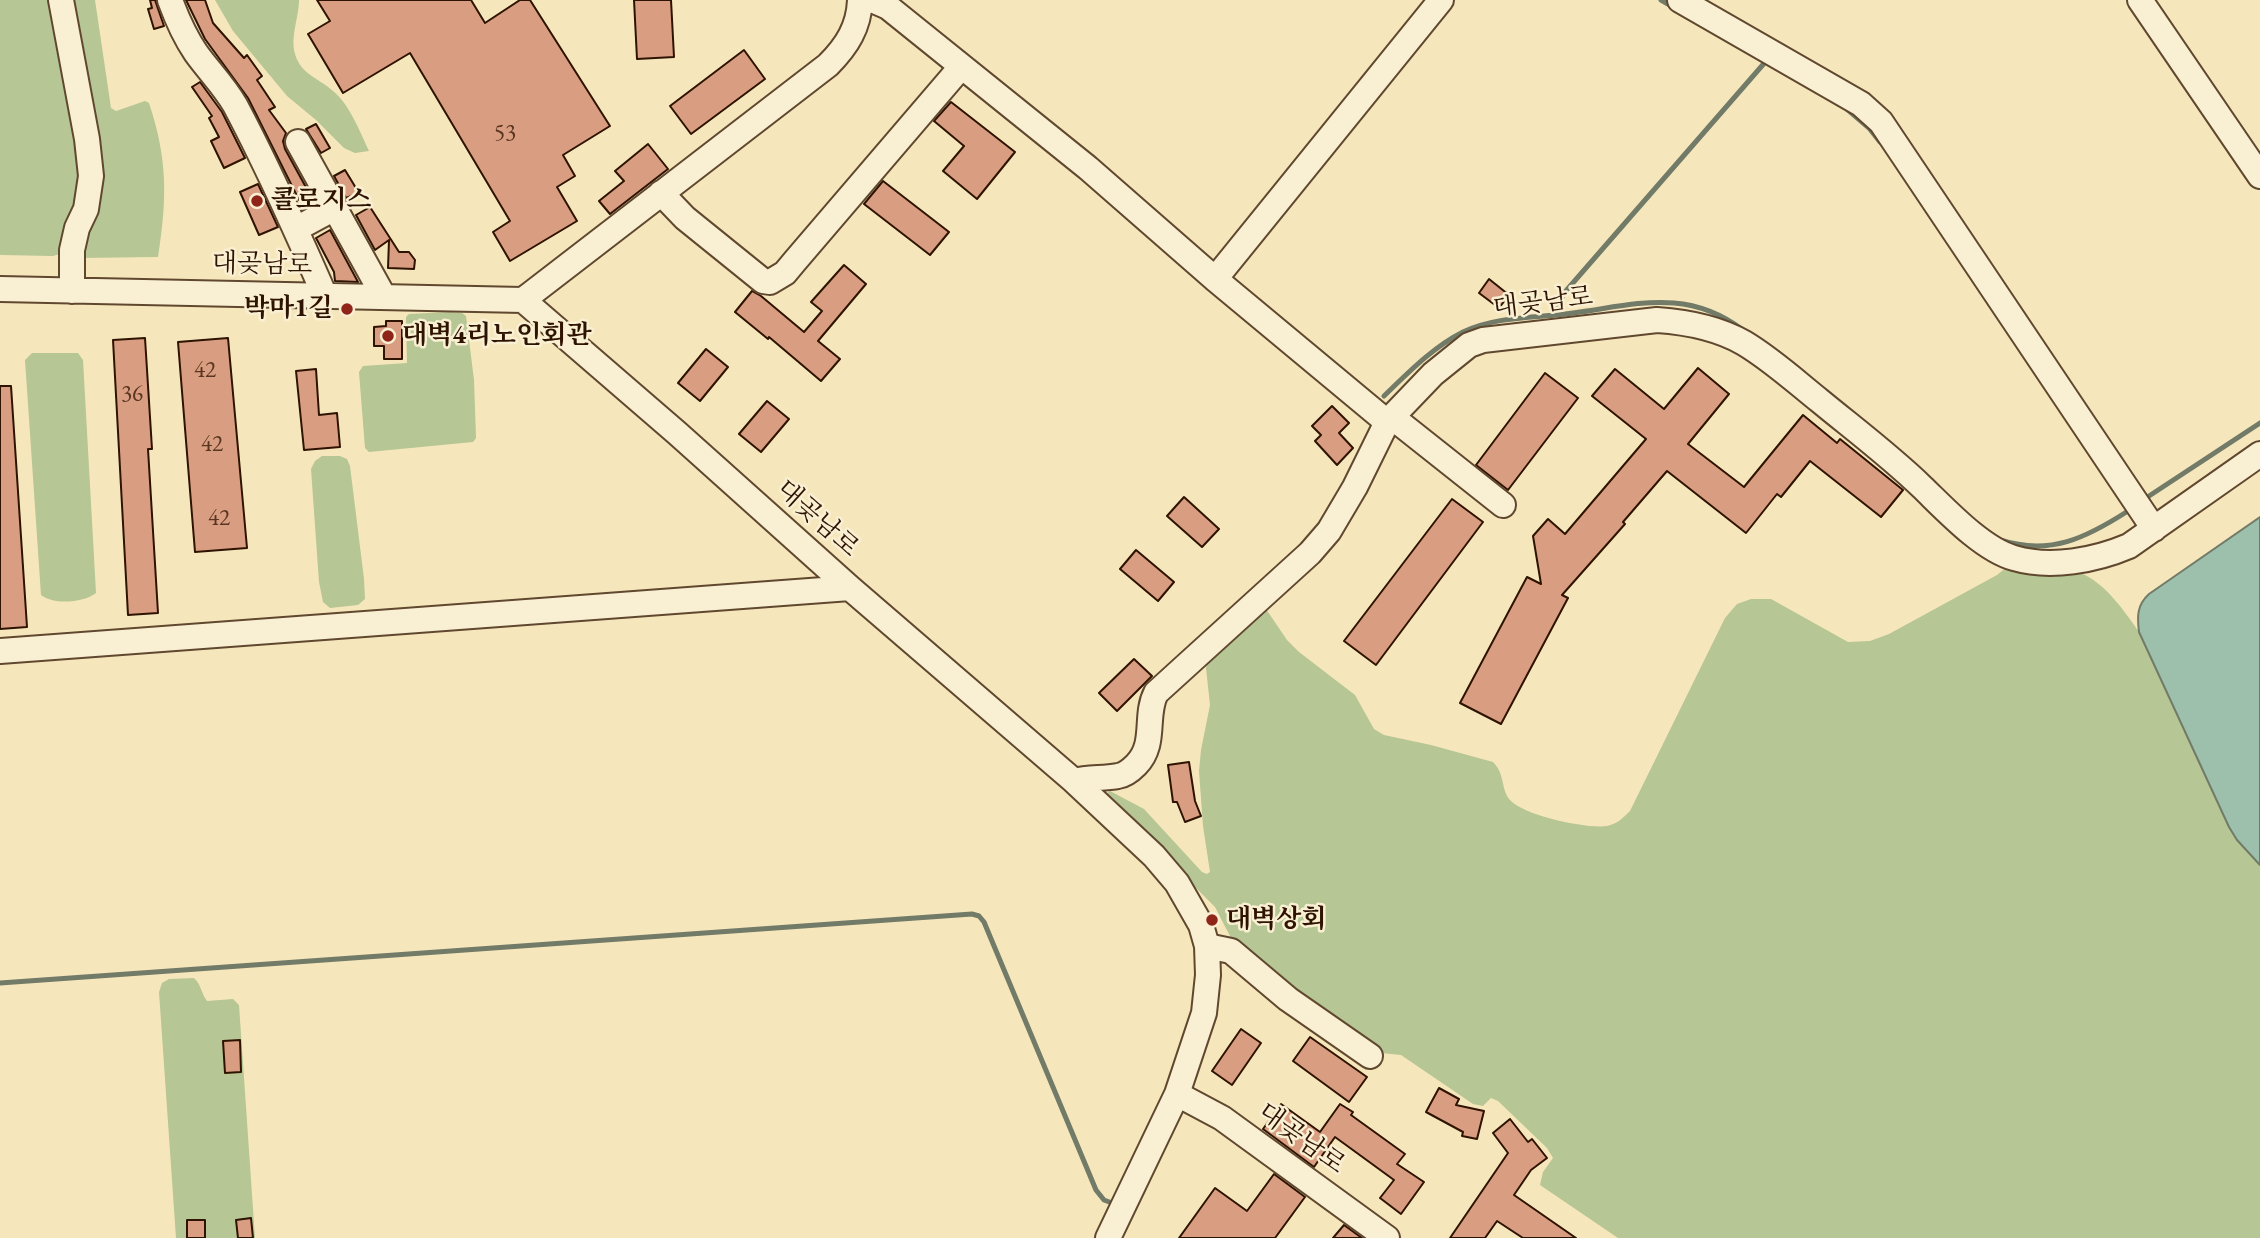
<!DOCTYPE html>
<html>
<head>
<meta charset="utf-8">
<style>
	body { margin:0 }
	canvas { display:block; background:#f6e6bb }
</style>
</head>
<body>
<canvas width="2260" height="1238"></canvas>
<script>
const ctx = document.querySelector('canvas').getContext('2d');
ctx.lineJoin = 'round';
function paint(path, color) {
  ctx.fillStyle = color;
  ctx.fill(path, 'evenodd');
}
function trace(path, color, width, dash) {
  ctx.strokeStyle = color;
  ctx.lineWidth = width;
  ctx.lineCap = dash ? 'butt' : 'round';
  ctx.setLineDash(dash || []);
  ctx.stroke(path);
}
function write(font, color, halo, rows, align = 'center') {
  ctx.font = font + ' "EB Garamond","Noto Serif KR",serif';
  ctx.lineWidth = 5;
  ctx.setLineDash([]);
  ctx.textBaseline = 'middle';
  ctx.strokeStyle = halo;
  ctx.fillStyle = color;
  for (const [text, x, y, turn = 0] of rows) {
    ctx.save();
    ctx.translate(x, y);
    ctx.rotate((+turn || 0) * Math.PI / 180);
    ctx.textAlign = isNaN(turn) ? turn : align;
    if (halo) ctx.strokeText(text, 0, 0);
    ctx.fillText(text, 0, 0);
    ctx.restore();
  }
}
paint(new Path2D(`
	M0,0h56l31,172 -24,81 -10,3 -53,-1z
	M66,0h29l16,108 5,3 29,-10 4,2c19,57 18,97 9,154l-81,1 7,-32z
	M215,0h84c0,17 -9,37 -4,54 6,21 24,24 38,37 17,14 27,41 36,60l-14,2 -11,-5 -28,-28 -29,-24 -54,-65z
	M450,312l12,1 4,3 8,64 2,58 -3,4 -104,10 -4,-4 -6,-76 4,-6 44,-3 -1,-46 3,-3z
	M32,353h46l5,7 13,233c-13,10 -42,12 -55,2l-16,-235z
	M322,456h18l7,3 3,7 14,113 1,20 -7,6 -28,3 -7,-6 -4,-20 -8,-113 4,-8z
	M2007,567c24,2 56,-2 78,8 22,11 40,37 54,57l90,195 8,13 23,25v373h-642l-78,-53 3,-13 10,-14 -6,-10 -49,-47 -7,-3 -8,8 -10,-2 -72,-49 -20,-2 -133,-96 -17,-19 -16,-31 -109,-109 1,-5 3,-2 34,18 58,63 5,2 3,-2 -7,-46 -4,-55 2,-21 9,-45 -4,-37 3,-10 57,-49 21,31 12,12 56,43 19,34 10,6 47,10 62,17c13,13 7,28 18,39 15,15 76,28 96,25 10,-2 16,-8 23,-15l95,-193 12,-14 14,-5h20l77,43 22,-1 19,-7 108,-59z
	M194,978c7,6 7,15 13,23l26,-2 6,6 16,233h-79l-17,-246 3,-9 7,-4z`), '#b6c694');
const water = new Path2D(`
	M2260,517v348l-23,-25 -8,-13 -90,-195c-2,-16 -2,-27 10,-38z`);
paint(water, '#9dc0ad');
trace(water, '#717b68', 2);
trace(new Path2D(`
	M1661,0l12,7
	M1848,110l21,18 11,14
	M1552,316l13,-24 202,-232
	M1384,396c24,-23 49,-49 79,-64 32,-16 75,-14 110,-19 33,-4 68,-13 101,-10 25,2 49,12 69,27
	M2146,498l114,-75
	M2000,540c50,16 86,-2 128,-29
	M0,983l972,-69 7,2 5,6 112,268 8,10 8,3`), '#717b68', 5);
const building = new Path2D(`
	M150,0h5l9,26 -10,3 -6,-20 4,-1z
	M186,0h19l8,23 31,35 3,-3 15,21 -5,4 18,27 -6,3 17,23 -3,8 2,8 29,53 -7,4 -5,-8 -3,2 -51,-102 -43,-59z
	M317,0h154l14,23 35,-23h10l80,126 -47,29 12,21 -18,11 20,34 -67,40 -17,-29 17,-11 -100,-168 -67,40 -35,-59 22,-13z
	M634,0h37l3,57 -37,2z
	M744,50l21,29 -74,55 -21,-28z
	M200,82l22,30 23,46 -21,10 -13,-27 8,-4 -10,-19 3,-2 -20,-29z
	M951,102l64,50 -38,47 -34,-28 21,-25 -30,-25z
	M316,124l14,24 -9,5 -15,-24z
	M648,144l20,25 -58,45 -11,-13 25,-20 -9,-10z
	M345,170l14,23 -13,5 -12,-22z
	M883,181l66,51 -19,23 -66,-51z
	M258,184l20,43 -19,8 -19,-43z
	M370,207l29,45h10l6,8 -1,9 -26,-1 1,-28 -14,10 -19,-35z
	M330,230l28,52 -23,-1 -1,-9 -18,-34z
	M844,265l22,19 -48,57 22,18 -19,22 -52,-44 -1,2 -33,-27 17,-21 9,5 43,36 18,-21 -11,-9z
	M1489,279l20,16 -10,13 -20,-15z
	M386,321h16v38h-18v-13h-10v-19l12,-1z
	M145,338l7,111h-4l10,164 -30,2 -15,-275z
	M228,338l19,210 -52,4 -17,-210z
	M706,349l22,18 -28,34 -22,-18z
	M1698,368l31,26 -41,50 56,43 59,-72 34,28 3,-4 63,51 -22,27 -71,-56 -29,36 -4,-3 -31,39 -79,-62 -44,51 2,2 -63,71 6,3 -67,126 -41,-21 67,-126 14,7 -8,-48 15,-17 17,15 81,-95 -54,-43 23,-27 49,40z
	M316,369l3,46 18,-2 3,34 -36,3 -8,-79z
	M1545,373l33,25 -70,92 -32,-25z
	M0,386h11l16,241 -27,2z
	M767,401l22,18 -28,33 -22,-18z
	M1332,406l17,17 -10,10 14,15 -16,17 -22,-24 6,-6 -9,-9z
	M1184,497l35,32 -17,18 -35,-31z
	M1452,499l31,23 -107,143 -32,-24z
	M1136,550l38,32 -16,19 -38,-32z
	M1134,659l18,17 -35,35 -18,-18z
	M1189,762l6,39 6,15 -16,6 -8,-20h-4l-5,-37z
	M1241,1029l20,14 -29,42 -20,-14z
	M1310,1037l57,40 -18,25 -56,-41z
	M240,1040l1,32 -16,1 -2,-32z
	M1439,1088l20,11 -3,6 28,6 -7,28 -15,-3 1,-4 -37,-20z
	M1281,1104l39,28 20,-28 13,8 -2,3 54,39 -8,10 27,18 -23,32 -21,-16 14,-18 -59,-43 -21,30 -51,-38z
	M1510,1119l18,23 4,-3 15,19 -16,12 -17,25 62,43h-53l-26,-17 -12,17h-35l58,-85 -15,-20z
	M1274,1174l31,23 -30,41h-96l36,-50 32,23z
	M251,1218l2,20h-15l-2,-18z
	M187,1220h18v18h-18z
	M1344,1225l18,13h-29z`);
paint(building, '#d99d81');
trace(building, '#2e1300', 2);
const minor = new Path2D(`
	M61,0l26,139 4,37 -5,33 -9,19 -5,22v41
	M170,0c7,19 15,37 26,53 13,18 28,33 39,52 33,62 62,127 90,191
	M860,0h12l16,7 200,161 127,111 172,143
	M1680,0l181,104 20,18 273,407
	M2140,0l120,176
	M298,142l86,155
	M661,193l24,25 78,63 7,1 15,-9 10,-12 166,-194
	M296,229l37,-20
	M1215,279l226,-279
	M0,289l523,11 154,133 173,155 224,193 80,75 23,27 24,42 6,21 1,29 -4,38 -27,81 -69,144
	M523,300l305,-235c19,-19 31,-38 32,-65
	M1392,417l111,88
	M0,651l850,-63
	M1074,781c15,-4 29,-2 44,-5 7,-1 13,-6 18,-11 21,-21 8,-49 20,-72l154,-140 19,-22 26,-44 32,-65 46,-48 36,-29 14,-5 174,-20c29,2 61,8 87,23 27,16 51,38 76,58 34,28 70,55 102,86 24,23 60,62 92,71 37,11 82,2 115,-12l131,-92
	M1207,946l24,5 57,48 82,57
	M1177,1094l45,24 165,120`);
trace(minor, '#60482f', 28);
trace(minor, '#f9efd3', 24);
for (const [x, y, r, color] of [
	[257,201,7,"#8f2418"],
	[347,309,7,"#8f2418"],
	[388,336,7,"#8f2418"],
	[1212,920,7,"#8f2418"]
]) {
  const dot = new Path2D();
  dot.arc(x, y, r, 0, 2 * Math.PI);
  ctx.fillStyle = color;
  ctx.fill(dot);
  trace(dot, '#f9efd3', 2.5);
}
write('23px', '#593620', null, [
	["53",505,134],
	["42",205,371],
	["36",132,395],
	["42",212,445],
	["42",219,519]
]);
write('bold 26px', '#2e1300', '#f9efd3', [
	["콜로지스",271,201],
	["박마1길",333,309,"right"],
	["대벽4리노인회관",402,336],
	["대벽상회",1226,920]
], 'left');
write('26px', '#2e1300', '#f9efd3', [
	["대곶남로",262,265,1],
	["대곶남로",1543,303,-7],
	["대곶남로",817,519,42],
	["대곶남로",1301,1139,36]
]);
</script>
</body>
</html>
